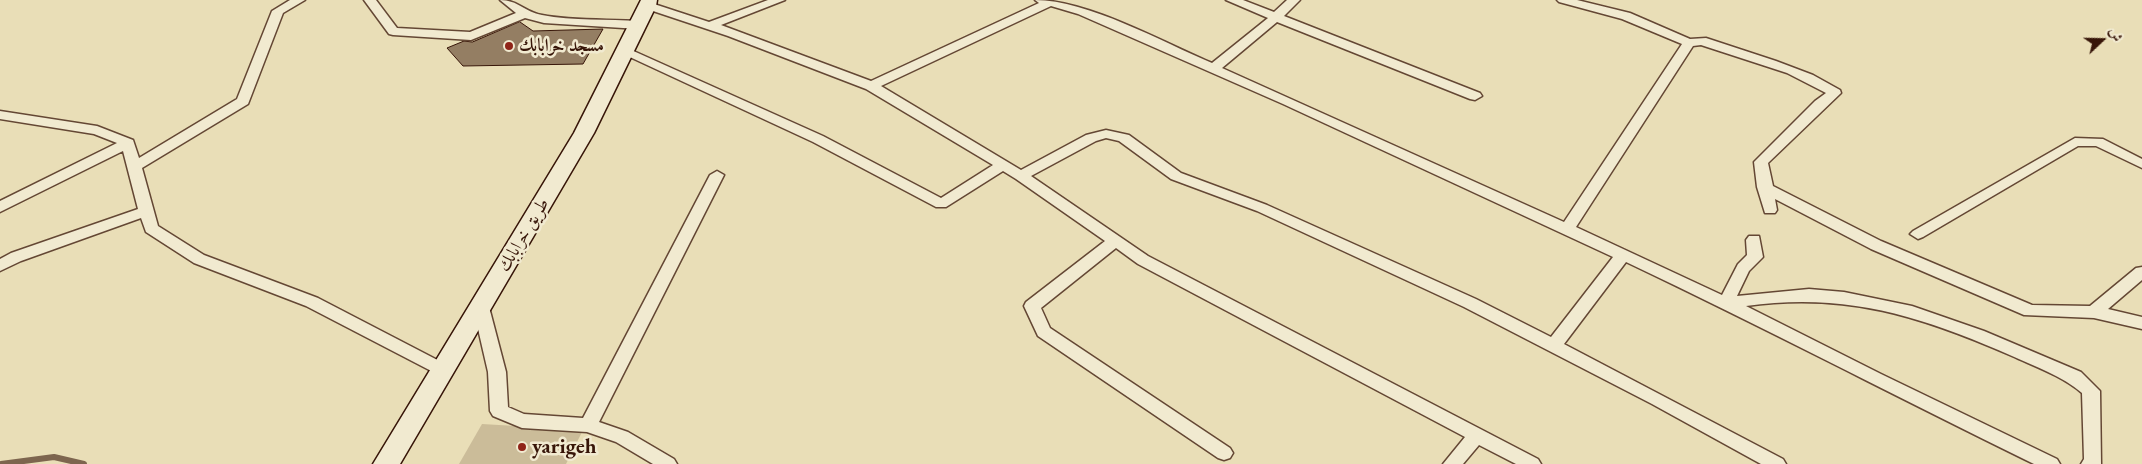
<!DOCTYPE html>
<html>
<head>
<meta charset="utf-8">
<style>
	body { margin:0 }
	#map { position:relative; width:2142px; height:464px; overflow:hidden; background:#e9deb7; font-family:"EB Garamond",Amiri,serif }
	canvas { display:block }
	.north { position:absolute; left:2077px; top:15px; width:50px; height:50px; -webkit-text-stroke:4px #f1ead0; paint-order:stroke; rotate:69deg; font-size:14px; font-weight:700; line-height:20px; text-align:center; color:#371508 }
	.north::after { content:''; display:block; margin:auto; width:18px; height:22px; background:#371508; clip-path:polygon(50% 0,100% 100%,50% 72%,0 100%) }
</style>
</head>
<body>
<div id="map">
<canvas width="2142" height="464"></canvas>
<div class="north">ش</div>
</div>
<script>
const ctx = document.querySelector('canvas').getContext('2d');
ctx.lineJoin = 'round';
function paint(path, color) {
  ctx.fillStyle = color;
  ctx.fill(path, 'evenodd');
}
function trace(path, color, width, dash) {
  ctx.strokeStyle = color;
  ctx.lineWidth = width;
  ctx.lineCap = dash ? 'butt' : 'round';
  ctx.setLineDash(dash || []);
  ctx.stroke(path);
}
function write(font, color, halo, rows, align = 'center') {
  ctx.font = font + ' "EB Garamond",Amiri,serif';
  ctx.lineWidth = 5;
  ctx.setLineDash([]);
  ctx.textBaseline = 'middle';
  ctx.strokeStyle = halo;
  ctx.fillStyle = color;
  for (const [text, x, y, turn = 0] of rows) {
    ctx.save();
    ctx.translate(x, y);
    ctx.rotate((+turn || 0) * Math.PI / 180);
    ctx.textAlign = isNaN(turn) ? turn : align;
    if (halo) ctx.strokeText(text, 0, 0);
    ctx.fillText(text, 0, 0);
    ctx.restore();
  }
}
paint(new Path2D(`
	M482,424l101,6 -17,34h-107z`), '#cbbc99');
trace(new Path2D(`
	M1,464l53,-7 30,7`), '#7d654e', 6);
const building = new Path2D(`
	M520,22l13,9 70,-2 -20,35 -120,2 -16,-18 17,-7 8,1z`);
paint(building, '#947e63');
trace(building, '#371508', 1);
const street = new Path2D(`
	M290,0h15l-22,13 -35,91 -106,64 16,58 46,29 114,43 131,68 2,4 -2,4 -6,2 -6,-2 -131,-68 -112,-43 -48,-31 -5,-14 -120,43 -21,10v-12l11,-6 127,-44 -15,-58 -123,61v-11l117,-58 -23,-9 -94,-15v-8l97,15 36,14 6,18 98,-59 35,-88z
	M364,0h12l21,28 73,4 46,-19 -16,-13c18,0 25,12 42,15 31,6 66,4 97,6l6,4 -6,4 -95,-6 -19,-5 -54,22 -78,-5 -4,-1z
	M768,0h17l-64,25 150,56 168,-78 -4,-3c53,0 127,42 177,63l56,-45 -42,-18h17l31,12 13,-12h13l-16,16 196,77 2,3 -7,4 -5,-1 -193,-77 -55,46 342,154 118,-178 -60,-25 -63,-17 -2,-2h20l53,13 60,26 16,-1 70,23 37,14 27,15 1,3 -73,70 5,23 108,55 151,64 58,1 46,-38 6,-1v13l-34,29 34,8v12l-48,-11 -70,-3 -153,-66 -96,-50 2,11 -2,3h-10l-8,-26 -3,-25 61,-61 11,-8 -39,-20 -86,-28 -8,1 -117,181 146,68 16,-31 9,-9 -1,-15 3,-4h10l4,21 -14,14 -12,25 72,-7 35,3 68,14 72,25 97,41 19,19 1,73h-20l3,-5 -2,-66c-20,-17 -46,-26 -70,-37 -91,-40 -166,-64 -266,-50l135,68 176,85 3,5h-26c-137,-67 -271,-137 -408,-202l-62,82 219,115 3,5h-25l-109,-60 -188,-97 -207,-96 -86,-32 -52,-38 -13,-3 -10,3 -65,35 117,80 390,203 3,5h-25l-37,-19 -16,19h-20l22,-27 -327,-173 -22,-16 -75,60 9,20 180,120 3,5 -3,5 -6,2 -6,-2 -180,-122 -14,-30 2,-4 79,-61 -89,-62 -13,-8 -57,36h-10l-123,-65 -194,-90 2,-3h8l194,87 118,62 52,-33 -127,-76 -138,-53 -84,-28 -2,-2 6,-4 61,20zM1051,6l27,8 205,90 330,153 -62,80 -75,-38 -209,-94 -86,-32 -52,-38 -23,-5 -20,5 -65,35 -140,-84z
	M2075,138l28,1 39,20v9l-46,-22h-18l-155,91 -5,2 -8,-5 3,-3z
	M717,171l7,4 -125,247 29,10 46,27 3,5h-24l-37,-22 -29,-10 -65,-4 -29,-12 -3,-5 -2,-39 -15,-65 2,-4h12l2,4 17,65 2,35 16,7 59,4 127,-243z`);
const secondary = new Path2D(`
	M641,0h16l-1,6 -62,127 -194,331h-27l201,-331z`);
trace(street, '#644734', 3);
trace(secondary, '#371508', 3);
paint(street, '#f1ead0');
paint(secondary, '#f1ead0');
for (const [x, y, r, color] of [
	[509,46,5,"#8f2418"],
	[522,447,5,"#8f2418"]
]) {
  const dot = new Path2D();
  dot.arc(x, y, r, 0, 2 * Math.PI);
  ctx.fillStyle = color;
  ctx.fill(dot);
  trace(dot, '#f1ead0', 2);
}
write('bold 18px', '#371508', '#f1ead0', [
	["مسجد خرابابك",519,46]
], 'left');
write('18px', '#371508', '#f1ead0', [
	["طريق خرابابك",524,235,-59]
]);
write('bold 21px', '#371508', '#f1ead0', [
	["yarigeh",532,447]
], 'left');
</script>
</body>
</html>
